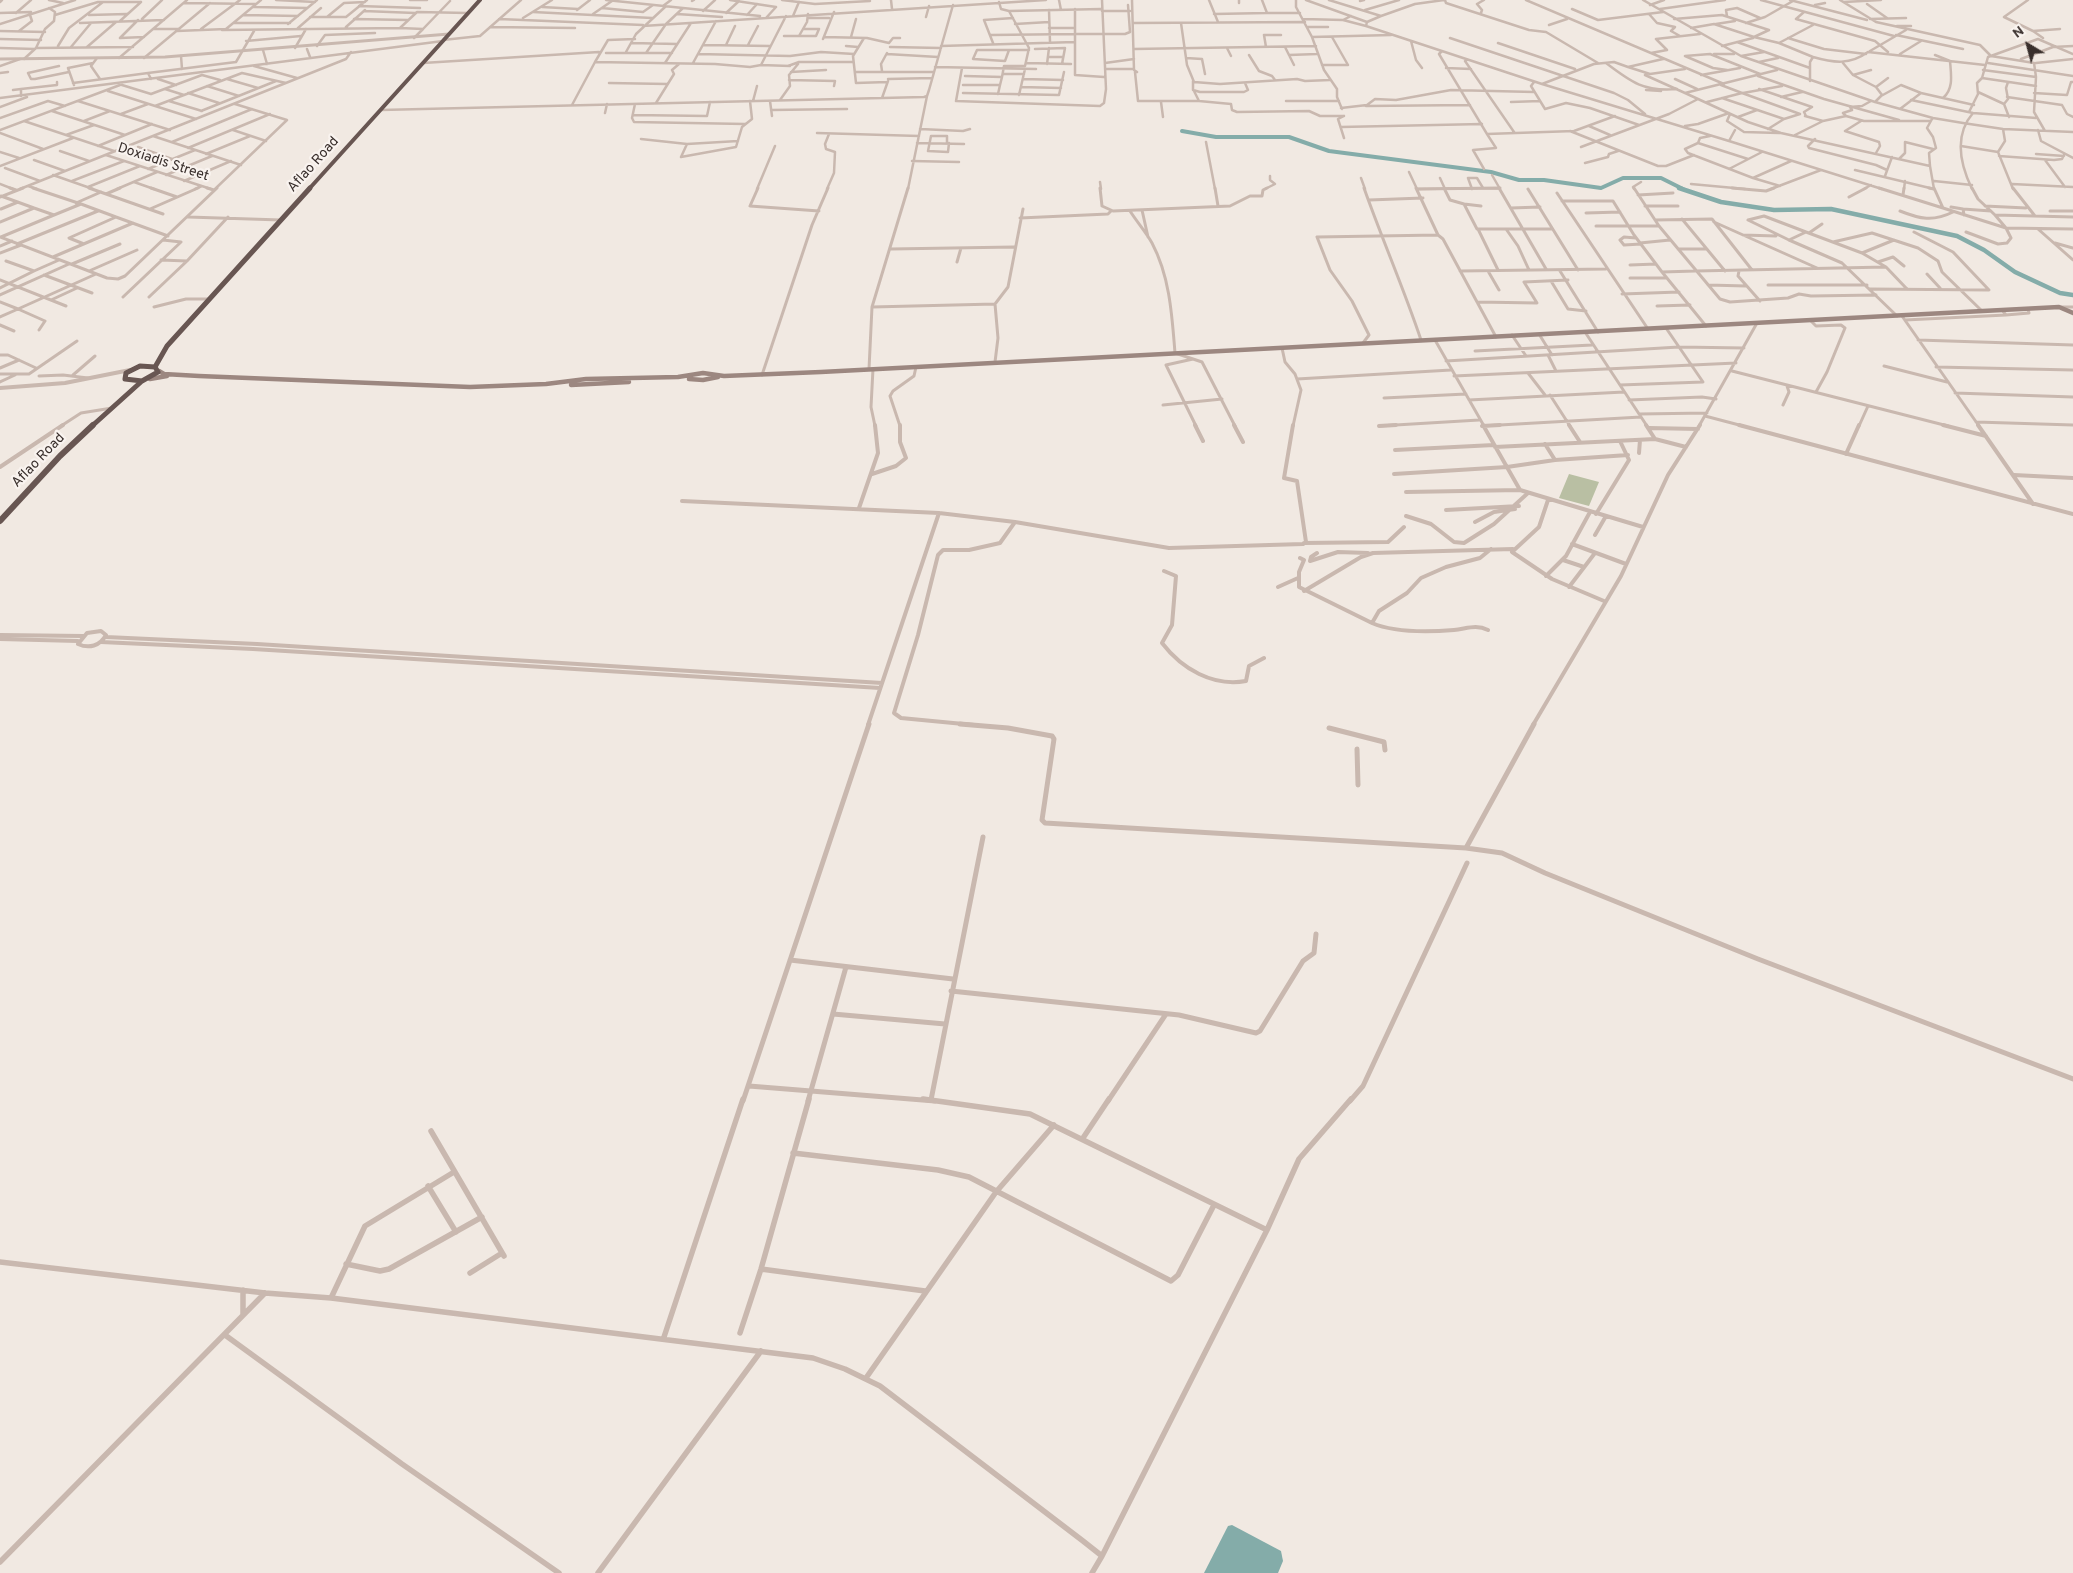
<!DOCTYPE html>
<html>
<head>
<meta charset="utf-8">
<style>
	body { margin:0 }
	#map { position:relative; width:2073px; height:1573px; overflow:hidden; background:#f1e9e2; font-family:Overpass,sans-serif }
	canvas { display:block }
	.north { position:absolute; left:2003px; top:20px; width:50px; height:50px; -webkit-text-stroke:4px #f9f3ef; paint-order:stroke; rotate:323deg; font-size:14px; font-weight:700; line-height:20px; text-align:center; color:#392f2c }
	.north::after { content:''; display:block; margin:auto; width:18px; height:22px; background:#392f2c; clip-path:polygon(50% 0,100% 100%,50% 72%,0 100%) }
</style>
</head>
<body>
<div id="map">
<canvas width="2073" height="1573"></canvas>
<div class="north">N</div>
</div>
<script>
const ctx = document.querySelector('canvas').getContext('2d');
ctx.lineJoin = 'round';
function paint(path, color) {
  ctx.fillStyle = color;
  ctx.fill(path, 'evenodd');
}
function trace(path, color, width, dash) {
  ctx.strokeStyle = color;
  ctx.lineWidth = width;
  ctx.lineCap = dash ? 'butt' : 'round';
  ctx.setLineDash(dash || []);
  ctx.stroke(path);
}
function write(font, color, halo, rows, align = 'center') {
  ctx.font = font + ' Overpass,sans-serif';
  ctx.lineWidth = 4.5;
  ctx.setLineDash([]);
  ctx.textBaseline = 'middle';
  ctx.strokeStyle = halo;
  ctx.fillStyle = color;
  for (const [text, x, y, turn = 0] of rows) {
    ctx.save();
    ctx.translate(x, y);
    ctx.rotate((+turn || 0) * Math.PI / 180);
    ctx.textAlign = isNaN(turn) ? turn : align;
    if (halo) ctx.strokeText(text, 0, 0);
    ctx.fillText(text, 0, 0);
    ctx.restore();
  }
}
paint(new Path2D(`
	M1569,474l30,8 -10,24 -30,-8z`), '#b9bfa3');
paint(new Path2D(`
	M1232,1525l49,26 2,10 -5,12h-74l24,-47z`), '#84aca9');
trace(new Path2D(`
	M1182,131l34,6h73l40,14 162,21 28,8h25l57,8 22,-10h38l22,11`), '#84aca9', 4);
trace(new Path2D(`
	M1679,188l42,14 53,8 57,-1 126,27 27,14 31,22 45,21 13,2`), '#84aca9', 4.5);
trace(new Path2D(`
	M49,0l14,3
	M261,0l-18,15 55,1
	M276,0l39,2
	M410,0h17
	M606,0l154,16
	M730,0l46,7
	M782,0l33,4 55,-3
	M891,0l1,9
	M1059,0l2,10
	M1132,0l2,70 3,2
	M1209,0l9,22
	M1239,0v3
	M1262,0l5,13h33
	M1296,0v7l16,30 12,33 13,19v8l5,12
	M1306,0l61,22 14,-6 -52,-16
	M1445,0l1,3 83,27 17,2 52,31
	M1526,0l198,84
	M1643,0l98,56 134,46 58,16 30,5 40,6 70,3
	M1761,0l133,36
	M1790,0l77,20
	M1840,0l36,22 104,23 11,11 43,7 2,14
	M2028,0l-24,17 29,14
	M692,1l2,-1
	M1360,1l4,-1
	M0,2l2,-2
	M999,2l2,7 8,2
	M1844,2l37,-2
	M184,3l72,1
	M1867,4l20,14
	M1650,5l14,-5
	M1815,5l10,-2
	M359,6l61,2
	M663,6l8,-6
	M254,7l53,1
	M542,7l36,2
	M602,8l41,4 10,-7
	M1075,9v25h50l5,-2 -2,-27
	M1572,9l26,11 65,-8
	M1660,9l65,-9
	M577,10l13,-10
	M1049,10l1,32
	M1365,10l34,-10
	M364,11l51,2
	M703,11l12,-11
	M1102,11h28
	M533,12l119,6
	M1804,12l-8,7 79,22 13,11
	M0,13l31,-1
	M16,13l15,-13
	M726,13l13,-12
	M1481,13l1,-3 -5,-6 7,-4
	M593,14l19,-13
	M677,14l45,3
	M1214,14l53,-1
	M1649,14l8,9 18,4 -4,4 9,5
	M55,15l43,-13h43
	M89,15l38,-1
	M747,15l10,-11
	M793,16l6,-14
	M1381,16l34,-12 29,-4
	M1727,16l-1,-6 11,-2 23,10
	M310,17h36l21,-17
	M327,17l17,-14 21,-1
	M926,17l3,-11
	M523,18l29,-18
	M766,18l10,-11
	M808,18h21
	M142,19l20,-19
	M354,19l54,1
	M499,19l144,6
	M1303,19l40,1 8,-4
	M1674,19l48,-4 47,15
	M1870,19l36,-1
	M138,20l-18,18 24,-1
	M1343,20l23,6
	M120,21l21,-19
	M1367,22l-1,4 176,58
	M80,23l84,-3
	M234,23h56
	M1133,23l172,-1
	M1181,23l6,42 7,17 26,2 77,-5 8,2 25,-1
	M1746,23l19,-6 28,-16
	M0,24l75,-24
	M288,24l29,-24
	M1015,24l34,-2
	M1716,24l19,-3
	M1549,25l18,-6
	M643,26l403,-26
	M1897,26h14
	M346,27l19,-17
	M490,27l85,1
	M1308,27h20
	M298,28l23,-20
	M1049,28h26
	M1691,28l23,-4 40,13
	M154,29h24
	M201,29l39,-29
	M423,29l27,-28
	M222,30l178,-2
	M1769,30l-15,7 25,6 34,14
	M0,31l45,1
	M19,31l13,-10 -2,-6
	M177,31l49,-2 17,-14
	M991,35l84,-1v41l29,2
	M1896,35l67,14
	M784,36h32l3,-7h-16
	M799,36l8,-14 1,-8
	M824,37l43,1 22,5
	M851,37l5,-18
	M1312,37l79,-2
	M1332,37l16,28
	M414,38l9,-9 -23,-1 17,-16 51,1
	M864,38l-11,18 3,27 31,-1
	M1450,38l164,55 14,7 17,14
	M1788,38l36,11 42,5
	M2043,38l-10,-7 27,-2
	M0,39l41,1
	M635,39l-27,1 -13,22 120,2 35,3 11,-2 25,-49
	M823,39l11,-27
	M1656,39l44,-5
	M443,40l37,-4 41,-36
	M246,41l55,-5
	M1411,41l5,19 6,8
	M1737,42l73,26
	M631,43l46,1
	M889,43l4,-5h7
	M993,43l-9,-23 29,-2
	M1498,43l77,26
	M1779,43l34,-18
	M703,45l67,1
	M726,45l9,-19
	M748,45l10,-19
	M58,46l11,-18 34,-26
	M317,46l8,-11 50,-2
	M846,46l12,1
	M941,46l134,-4
	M1722,46l31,-8
	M71,47l20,-24
	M87,47l29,-25
	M890,47l51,1
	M1266,47l-2,-12h17
	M1285,47l9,18
	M0,48l35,1
	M36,48l97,-1
	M295,48l11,-19
	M1227,48l4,8
	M307,49l3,8
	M1035,49l30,-1 -3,16
	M1134,49l182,-3
	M263,50l4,14
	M977,50h32l-4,11 -32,-2z
	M1009,50h20
	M1442,51l-3,3 48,80
	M1870,51l36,-21
	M626,52l10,-18 29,-27
	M606,53h66
	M646,53l20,-29 17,-16
	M1651,53l16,-3 -11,-11
	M698,54l92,2 31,-4 33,2
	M887,54l51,3
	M1714,54h20
	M1900,54l21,-13
	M1249,55l10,16 13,5 3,4
	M1289,55l28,-1
	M181,56l1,13
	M1741,56l23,-4
	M1048,57h15
	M97,58l-6,8 9,13
	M119,58l68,-58
	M144,58l66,-55
	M1186,58l16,1 3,15
	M24,59l12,-11 9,-19 9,-8 1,-9 -6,-4
	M1663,59l-35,8 -14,-5 -20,2 -52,20 187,57
	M2021,59l32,-12 20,-1
	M1467,60l-2,1 49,71
	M236,62l18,-31
	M1759,62l19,-4
	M423,63l176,-11
	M665,63l26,-40
	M693,63l23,-42
	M1026,63l45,1
	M1105,63l29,-4
	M1606,63c25,19 38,29 71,26
	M1843,63l10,12 23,12
	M1988,63l85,13
	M2036,63l37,-4
	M1047,64l2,-16
	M761,65l29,1
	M1322,65h26
	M0,66l20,-7
	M59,66l-31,7 3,6h4l34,-7
	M254,66l43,12
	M788,66l11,-4h54
	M935,67l101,2
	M1628,67l22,7 35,-5
	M962,68l-6,33 144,5 4,-3 2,-14 -4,-89
	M1446,68l25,1
	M1105,69h29
	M1727,70l-14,-2 -28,-12 25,-2 50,20
	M1777,70l-92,23 63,29 33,11 149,33 4,23
	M1983,70l53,7 -2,35 11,19
	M882,71l-1,-7 6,-11
	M791,72l35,-2
	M855,72h79
	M1135,72l3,29h61
	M0,73l8,-1
	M1003,74h21
	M1645,75l40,18
	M1701,75l39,-7
	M1853,75l18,-5
	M965,76l37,1 -2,8
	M1758,76l66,23 75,21
	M1002,77l2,-11h21l4,-18 -20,-37 92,-2
	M151,79l-3,-6 88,-11
	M158,79l18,6
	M227,79l31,9
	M888,79l44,-1
	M1023,79l40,1
	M1675,79l22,10
	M789,80l46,1 -1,5
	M1193,81v9l7,2h44l4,-2 -3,-7
	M1810,81v-19l3,-5c21,6 37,8 55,-5l117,13
	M1534,82l-3,4 14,23 21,-6 24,5 49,17
	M2008,82l-2,6 2,11 -4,5 5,13
	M73,83l75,-10
	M609,83l58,1
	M74,85l-6,-17 25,-5
	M122,85l29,9 51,-19 18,5
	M963,85h37l-2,9
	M207,86l32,10
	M2036,86l-54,-8 6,-21 50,-18 35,15
	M1021,87l40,1
	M165,89l19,6
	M1759,89l53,18 -8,5 2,4
	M13,90l8,-1
	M1646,90l15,1
	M108,91l88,28
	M1194,91l5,10 32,3 1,6 5,2 72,-1 11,5h24
	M1978,92l26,12
	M188,93l31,10
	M963,93l96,2 5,-23
	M1742,93l58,21 -16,5 -16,10
	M1743,93l39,-7
	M2034,93l33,2 4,-13h2
	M1019,95l6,-26
	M21,96v-7l36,-4v-3
	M1881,96l20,-11 20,8
	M1781,97l21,-5
	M2007,97l55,8 5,9 6,3
	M0,98l443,-57
	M882,98l6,-17
	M1722,98l62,21
	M1943,98l31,7
	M780,100l10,-14 -1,-11 9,-11
	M1911,100l62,13 63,5
	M78,101l92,29
	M169,101l33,10
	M753,101l4,-15
	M770,101l2,15
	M1286,101h53
	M1161,102l2,15
	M1511,102l29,-1
	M1707,102l35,-9 -21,-8
	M1875,102l7,-7 -6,-8 12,-9
	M656,103l18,-29 -2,-4 7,-6
	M635,104l-3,14 2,4 111,2
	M572,105l23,-43
	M155,106l87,-33 44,10
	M1366,106l104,-1
	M0,107l27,-10
	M1341,108l26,-3 8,-6 21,1 55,-10 83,2
	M1900,109l21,-16 22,5c11,-9 8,-24 7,-37l-15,-6
	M381,110l543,-13 3,-1 2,-6 24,-85
	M771,110l76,-1
	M52,111l73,24 27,-11
	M201,111l75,-30
	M1969,112l9,-18 -1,-11 5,-5
	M605,113l2,-9
	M121,114l27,-10
	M1730,114l-3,7 17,11 35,1
	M633,115l74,1 3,-14
	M1344,116l-6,3 6,19
	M1846,116l-3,-3 9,-3 -2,-3 12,-1 9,-5
	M1738,117l19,-7
	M0,118l48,-17 17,5
	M24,121l90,30
	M84,121l26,-10
	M1823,121l23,-5 18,5h66
	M1861,121l-16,10 34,11 1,4 -4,7
	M1589,126l21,9
	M1685,126l13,-2 31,-11
	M1341,127l141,-3
	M920,129l43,2 7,-2
	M2003,129l2,12 -7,11 15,37
	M0,130l120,-45
	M233,130l33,11
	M1735,130l-6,11 153,48
	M2038,130l3,11 32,17
	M1570,131l88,35h8l28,-11
	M0,133l43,16
	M817,133l102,3
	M66,135l28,-10
	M1795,135l28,-14 -18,-5
	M153,136l88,29
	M1710,136l-10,2 -2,5 -13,6 3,4 65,25 38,-17
	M641,139l46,5 51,-3
	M1815,139l-7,7 1,2 67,17 11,5
	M172,142l80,-33
	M1206,142l9,47
	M917,143l47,1
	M947,143v-7h-16l-3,15 20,1 1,-9
	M1698,143l50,16
	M687,144l-6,13 55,-10 6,-20 10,-8 -2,-18
	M98,146l27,-11
	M1961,146l37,6
	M138,147l34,12
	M1581,147l88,-33 29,-15
	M188,148l82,-34
	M60,151l29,10
	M0,152l19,6
	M206,154l44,-18
	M2036,154l28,2
	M106,155l105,34
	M1999,156l55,4 8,-1 2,-4
	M1899,159l6,-6v-11l28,7
	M34,160l31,11
	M2045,160l20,27
	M912,161l47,1
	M1585,163l23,-6 1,-3 9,-3
	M0,166l73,-28
	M1930,166l-1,-13 7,-5 -3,-11 -6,-9 5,-9
	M5,168l35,13
	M148,169l47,-19
	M1484,169l-11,-19 23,-2 -9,-14 87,-3 41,-15
	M1729,169l33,-17
	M1855,170l79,19
	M1409,172l8,17
	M53,175l40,14
	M166,175l46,-19
	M1492,175l8,14
	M1885,176l7,-19
	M1361,178l4,11
	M1440,178l5,11
	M1753,178l27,8
	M72,181l52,-20
	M184,181l47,-20
	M1934,181l38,4
	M134,182l20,7
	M1100,182l1,7
	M0,184l13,5
	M1691,184l54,5
	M2012,184l61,3
	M28,186l9,3
	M88,187l52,-21
	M20,189l326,-130 5,-7
	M117,189l40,-17
	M195,189l7,-3
	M215,189l72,-69 -52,-16
	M757,189l18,-43
	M827,189l7,-16 1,-21 -9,-3 -1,-5 4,-10
	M908,189l19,-93
	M1265,189l10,-5 -5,-4v-4
	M1418,189l82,-1
	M1472,189l-4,-11h9l6,10
	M1634,189l-1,-2 8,-5
	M1771,189l50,-19
	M1864,189l7,-4
	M1904,189l1,-8
	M1972,189c-12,-25 -18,-54 1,-76`), '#c9b8af', 2.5);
trace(new Path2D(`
	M10,188l6,2
	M33,188l48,16
	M89,188l74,26
	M151,188l26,9
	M207,188l7,2
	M758,188l-8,18 69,5
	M1100,188l2,18 11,5 117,-5 20,-10h12l1,-6 4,-2
	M1215,188l3,18
	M1364,188c18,51 40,101 57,152
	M1416,188l22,47 5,4 53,98
	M1444,188l6,12 14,4 13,25h75
	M1499,188l47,81
	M1634,188l25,38 61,73 10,3 58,-4 11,-4 12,2 65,-1
	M1732,188l34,3 8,-3
	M1879,188l64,20 -9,-20
	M1929,188l5,1
	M1972,188l6,11 17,16
	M2013,188l22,28
	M1418,189l82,-1
	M1528,189l50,81
	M1557,193l91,136
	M106,194l14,-6
	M1638,195l35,-2
	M1903,195l1,-7
	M1,196l33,12
	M0,197l23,-9
	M1849,197l17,-9
	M1369,200l54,-2
	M1562,201h51l21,34 28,37 33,-1
	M76,203l25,-11
	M1464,204l17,2
	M1645,206h33
	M1985,206l41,2
	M1951,207l12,2
	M1511,208l29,-1
	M1943,208l63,20 5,10 -4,5 -9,1 -32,-12
	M1,209l17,-7
	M150,209l48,-21
	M1142,210l6,27
	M1130,211c7,11 16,21 22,32 18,34 20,73 23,110l27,9 33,64
	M1900,211c20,8 33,11 53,1
	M2050,211h23
	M1586,213l34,-1
	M54,215l27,-11 35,13 -47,21 15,6
	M1964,215l-1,-6 28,2
	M116,217l52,19
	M188,217l93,3
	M2073,217l-78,-2 11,13 67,1
	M1020,218l88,-4 3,-3
	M1682,219l43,52
	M1655,220l57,-1 40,51
	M0,222l34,-14 20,7 -53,22
	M1714,222l103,46
	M1596,226h63
	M1478,229l20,41
	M1506,229l12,17 11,24
	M2038,229l35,31
	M1809,233l13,-9
	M1743,235l33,1
	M0,237l107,41 11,1 7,-3 92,-88
	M1636,238l-12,-1 -4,3 4,5 17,-1
	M1789,240l-41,-20 16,-4 42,16
	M1833,242l39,-9 46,15 20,13 4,11 40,39
	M1640,243l30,-3
	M2055,243l18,5
	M17,244l81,-33
	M0,246l12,-5
	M891,249l123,-2
	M1678,249h29
	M0,253l21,-8
	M1862,253l-56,-21 -17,8 53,23 55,53
	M53,257l80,-34
	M161,260l26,1 41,-44
	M6,261l28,10 25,-11
	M957,262l4,-14
	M1878,262l15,-5 11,9
	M72,264l48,-20
	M1630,265l26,-1
	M1886,267l21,22
	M89,271l48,-21
	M1460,271l146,-2
	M1488,271l11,19
	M1560,271l38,61
	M1696,271l190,-4 -24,-14 32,-13
	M1739,271l-1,5 22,25
	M1662,272l44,54
	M1927,274l13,14
	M44,275l48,18
	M1630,278h37
	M0,280l66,26
	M1551,281l17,28 18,2
	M1708,285l38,1
	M1768,285h99
	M0,288l34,-17
	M1870,289l119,1 -36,-38 -39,-20
	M1622,294l57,-2
	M0,295l69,-31
	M123,297l58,-55 -18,-2
	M149,297l38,-36
	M51,300l26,-12
	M0,302l18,7 -18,8
	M1477,302l60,1 -13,-21 44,-2
	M1657,306l33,-1
	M154,307l32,-8h23
	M872,307l123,-3
	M2060,307h13
	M2006,315l23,-2 -1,-4
	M1902,316l77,110
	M1905,320l101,-5 -4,-5
	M1811,321l5,5 25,-1 4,3 -18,44 -11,20
	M0,325l14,6
	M39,330l6,-9 -27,-12 78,-35
	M1585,332l62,94
	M1539,334l13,21
	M1512,335l14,21
	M1435,340l49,86
	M1918,340l155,5
	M1363,343l6,-8 -17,-34 -22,-31 -13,-33 121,-2
	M1282,348l3,14 10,12 6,16 -8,36
	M1475,351l117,-6
	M0,355h8l28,13
	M1548,355l8,16
	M1193,359l-27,6 30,61
	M1446,361l233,-14 65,1
	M995,362l3,-24 -3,-34 13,-17 15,-78
	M1884,366l63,16
	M1936,367l137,3
	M0,368l19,-8
	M869,369l3,-62 36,-119
	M873,369l-2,38 4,19
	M1732,371l216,55
	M1528,373l17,22
	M0,374h29l48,-33
	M73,375l22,-19
	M762,375l50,-150 16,-37
	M39,376l24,-1 25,3
	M1454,376l282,-13
	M1297,379l154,-9
	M0,382l15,-7
	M1620,385l83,-3 -37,-54
	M1955,393l118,4
	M1550,395l20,31
	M1384,398l82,-4
	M1469,400l155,-8
	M1629,400l73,-3 14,2
	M1163,405l59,-6
	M1783,405l6,-13 -2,-6
	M1639,414l68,-1
	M1705,416l38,10
	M1976,422l97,3
	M61,426l20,-13 31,-5
	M900,426l-10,-30 3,-5 21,-15 2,-9
	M1379,426l100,-6
	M1482,426l159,-9
	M1699,426l58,-103
	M1859,426l9,-20`), '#c9b8af', 3);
trace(new Path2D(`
	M1195,425l8,16
	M1234,425l9,17
	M1483,425l37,65
	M1569,425l11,17
	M1646,425l9,14
	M1739,425l334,89
	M1943,425l43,11
	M1978,425l55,79
	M1379,426l17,-1
	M1482,426l18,-1
	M1649,428l49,1
	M1545,444l10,16
	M1495,447l160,-8 31,8
	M1395,450l99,-5
	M1639,453l1,-13
	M1846,454l13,-29
	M0,467l63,-42
	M872,474l24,-8 10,-8 -6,-16v-17
	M1394,474l113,-7 48,-7 73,-5
	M2014,475l59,3
	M1406,492l114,-2 123,37
	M1548,500l-9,27 -27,25 40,27 52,22
	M682,501l257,12 76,9 154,26 134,-4 3,-2 -9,-61 -13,-3 9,-53
	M859,508l19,-55 -3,-28
	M1446,510l73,-4
	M1596,514l33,-54 -9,-19
	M1406,516l25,8 23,18 10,1 30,-19 34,-31
	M1475,522l19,-10 21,-3
	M1595,535l11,-19
	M1304,543l84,-1 16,-15
	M1572,544l54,20
	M1317,553l-6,4 -1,4 28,-9 30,1
	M1300,558l4,2 -5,12v15l73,36
	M1563,560l21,7
	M1164,571l12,5 -4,49 -10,18c20,26 51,44 84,38l3,-15 15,-8
	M1546,576l20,-20 24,-44
	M1278,587l20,-9
	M1569,587l26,-34
	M1304,591l57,-34 12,-4 140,-4
	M1488,630c-12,-6 -22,-1 -34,0 -25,2 -59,3 -82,-7l7,-12 28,-18 14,-15 25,-11 34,-9 11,-9
	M101,631l5,4c-6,11 -17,14 -28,9l9,-11z
	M0,635l83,1
	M106,637l151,7 625,39
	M0,639l78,2
	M101,642l152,7 627,39
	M868,725l71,-212
	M974,725l-73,-7 -7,-5 24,-78 20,-80 5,-5h26l31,-7 15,-21
	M1533,725l88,-149 47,-101 32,-50`), '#c9b8af', 4);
trace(new Path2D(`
	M960,724l48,4 44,8 2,3 -12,81 3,3 421,25 36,5 43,20 213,86 315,120
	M1329,728l55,14 1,8
	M1357,749l1,36
	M1466,848l68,-124
	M790,960l163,19
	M951,991l228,24 77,18 4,-2 43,-70 11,-8 2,-19
	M833,1014l112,10
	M749,1086l186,15
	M931,1100l52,-263
	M743,1101l126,-377
	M808,1101l38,-134
	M1108,1101l58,-87
	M1350,1101l13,-15 104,-223`), '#c9b8af', 5);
trace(new Path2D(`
	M923,1099l107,15 237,116
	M431,1131l73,125
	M1083,1138l26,-39
	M793,1153l145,17 31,7 202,104 7,-6 36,-70
	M428,1186l28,46
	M0,1262l265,31 66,5 482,60 32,11 35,17 203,155 19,15 -10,17
	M346,1264l34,7 9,-2 93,-52
	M761,1269l164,22
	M470,1273l32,-20
	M243,1290v25
	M331,1298l34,-72 89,-54
	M740,1333l21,-64 48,-170
	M225,1335l177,129 157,109
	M664,1337l79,-238
	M866,1378l130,-186 58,-67
	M1102,1556l165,-326 32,-71 52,-60
	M0,1562l265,-269
	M598,1573l163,-222`), '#c9b8af', 5.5);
trace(new Path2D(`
	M0,59l165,-2 284,-23`), '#c9b8af', 3);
trace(new Path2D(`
	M0,388l65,-5 65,-13`), '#c9b8af', 4);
trace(new Path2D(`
	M159,371l5,3 35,2 271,11 76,-3 40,-5 92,-2 25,-4 21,3 97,-4 1238,-65 14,6
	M150,379l17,-3
	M689,379l14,1 15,-3
	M571,385l58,-3`), '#9c8780', 4.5);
trace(new Path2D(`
	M309,189l171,-189`), '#685652', 4);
trace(new Path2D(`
	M140,366l15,1 3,5 -16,9 -17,-2 1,-6z
	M155,367l12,-21 143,-158
	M92,426l50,-45`), '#685652', 5);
trace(new Path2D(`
	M0,521l60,-65 33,-31`), '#685652', 6);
write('14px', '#392f2c', '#f9f3ef', [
	["Doxiadis Street",163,163,18],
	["Aflao Road",314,165,-48],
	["Aflao Road",39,461,-46]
]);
</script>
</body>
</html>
